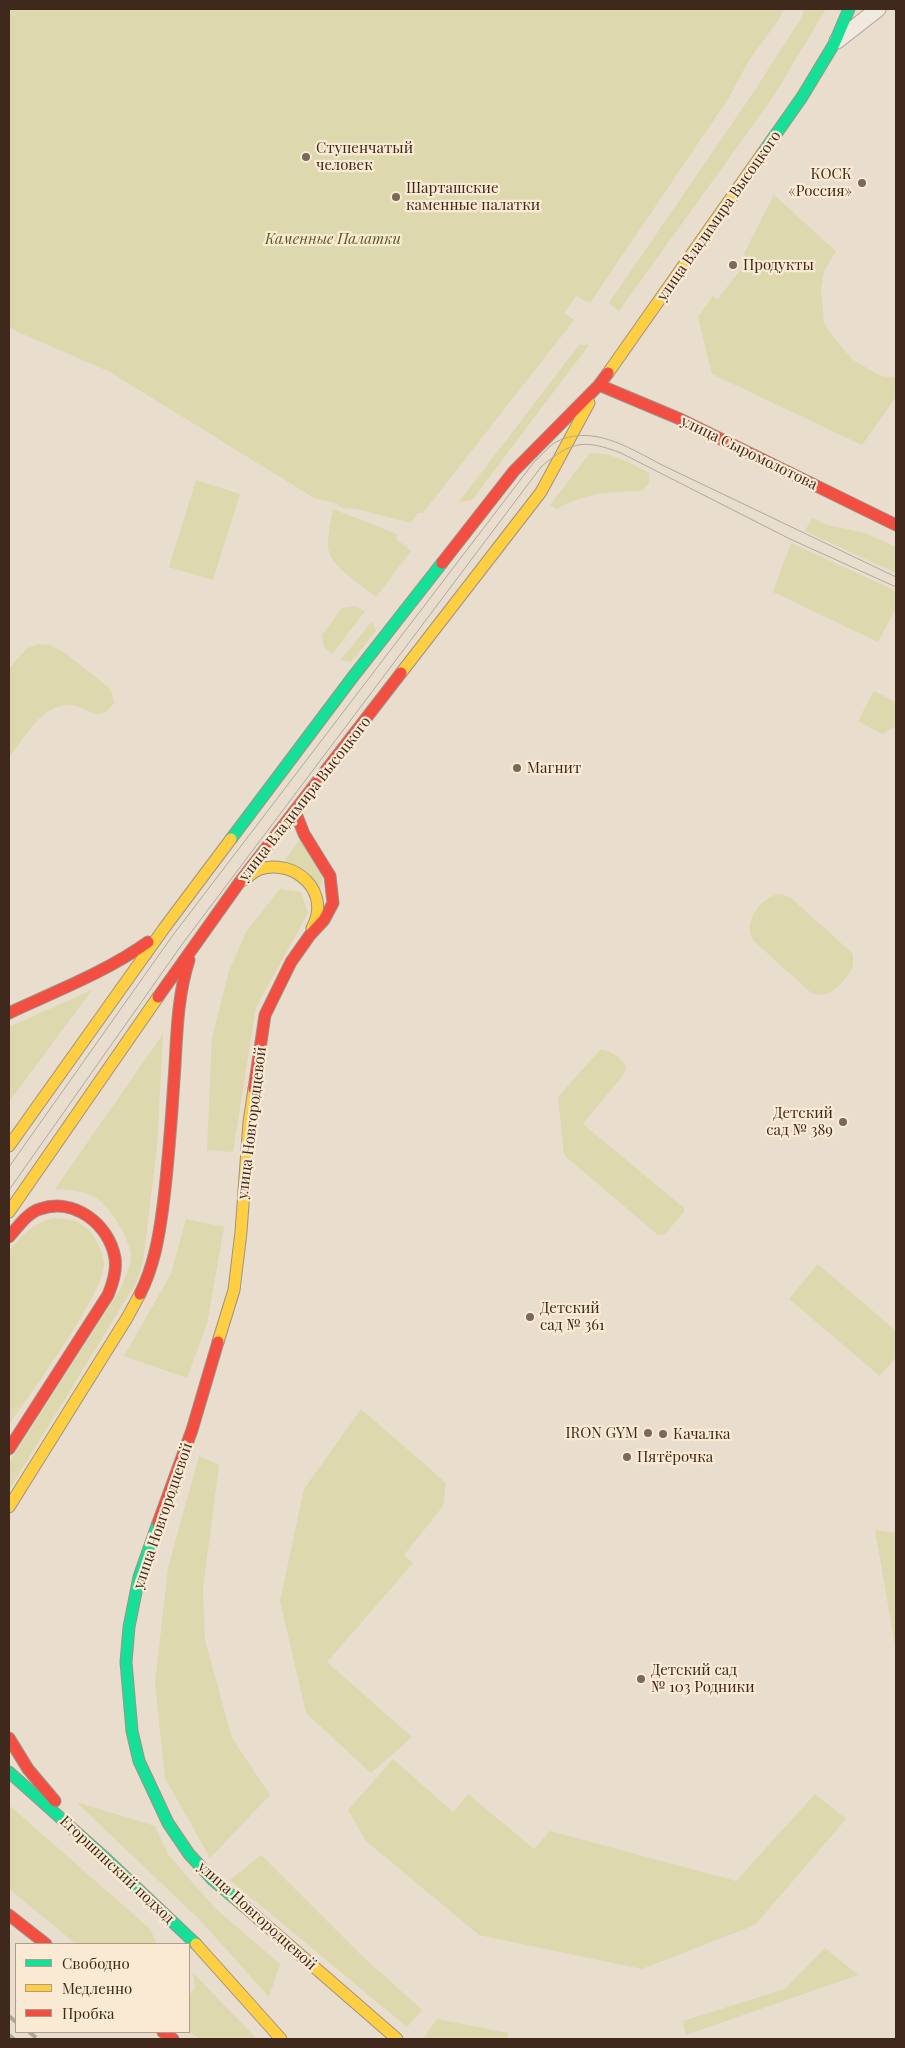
<!DOCTYPE html>
<html>
<head>
<meta charset="utf-8">
<style>
	body { margin:0 }
	#map { position:relative; width:905px; height:2048px; overflow:hidden; background:#e9ddcd; font-family:"Playfair Display",serif }
	canvas { display:block }
	.frame { position:absolute; inset:0; border:10px solid #3e291c; pointer-events:none }
	.legend { position:absolute; left:15px; top:1943px; width:175px; height:90px; box-sizing:border-box; background:#faead3; border:1px solid #af9d8a; margin:0; padding:6px 9px; list-style:none; font-size:15px; color:#3e291c }
	.legend li { display:flex; align-items:center; gap:10px; height:25px }
	.legend b { width:25px; border:1px solid #af9d8a }
</style>
</head>
<body>
<div id="map">
<canvas width="905" height="2048"></canvas>
<div class="frame"></div>
<ul class="legend">
<li><b style="height:6px;background:#16e098"></b>Свободно</li>
<li><b style="height:6px;background:#ffcf43"></b>Медленно</li>
<li><b style="height:6px;background:#f24e42"></b>Пробка</li>
</ul>
</div>
<script>
const ctx = document.querySelector('canvas').getContext('2d');
ctx.lineJoin = 'round';
function paint(path, color) {
  ctx.fillStyle = color;
  ctx.fill(path, 'evenodd');
}
function trace(path, color, width, dash) {
  ctx.strokeStyle = color;
  ctx.lineWidth = width;
  ctx.lineCap = dash ? 'butt' : 'round';
  ctx.setLineDash(dash || []);
  ctx.stroke(path);
}
function write(font, color, halo, rows, align = 'center') {
  ctx.font = font + ' "Playfair Display",serif';
  ctx.lineWidth = 4.5;
  ctx.setLineDash([]);
  ctx.textBaseline = 'middle';
  ctx.strokeStyle = halo;
  ctx.fillStyle = color;
  for (const [text, x, y, turn = 0] of rows) {
    ctx.save();
    ctx.translate(x, y);
    ctx.rotate((+turn || 0) * Math.PI / 180);
    ctx.textAlign = isNaN(turn) ? turn : align;
    if (halo) ctx.strokeText(text, 0, 0);
    ctx.fillText(text, 0, 0);
    ctx.restore();
  }
}
paint(new Path2D(`
	M9,9h775l-5,10 -31,43 -20,37 -138,204 -14,-7 -12,17 10,7 -151,193h-5l-7,10 -54,-14 -14,-1 -8,-5 -21,-5 -204,-126 -101,-44z
	M804,9h22l-53,88 -154,214 -10,-8 142,-207 49,-76z
	M774,195l62,56 -12,20 -3,18 3,34 10,15 19,22 28,16 15,2v19l-34,48 -150,-71 -14,-57 15,-21 5,3 29,-38 -3,-8z
	M579,345h10l-117,155 -13,2z
	M590,453c23,0 39,9 59,20v10l-7,8c-33,1 -55,1 -85,18l-7,-4z
	M196,480l44,14 -27,86 -44,-13z
	M333,509l64,25 -1,5 15,12 -35,46c-13,-11 -42,-28 -47,-45 -3,-12 2,-30 4,-43z
	M812,518l15,7 38,8 31,14v26l-91,-42z
	M791,543l105,48v17l-18,34 -105,-50z
	M355,606l10,5 -33,43 -8,-7 -2,-12 20,-27z
	M372,621l4,10 -25,31 -10,-2z
	M38,644l12,1 15,8 42,33 5,7 2,10 -7,8 -7,3c-10,0 -18,-8 -29,-9 -29,-2 -47,33 -62,53v-89l17,-20z
	M874,691l22,11v24l-14,8 -24,-13z
	M304,834l21,32 -7,33 -39,-31z
	M280,889l21,3 7,21 -52,94 -23,145 -26,-2 5,-112 17,-67 17,-39z
	M780,894l10,3 63,57v14c-12,15 -21,32 -42,25l-58,-53c-10,-18 7,-43 27,-46z
	M92,990l-83,112v-75z
	M163,1034l-6,113 -14,115 -7,21 -127,207v-27l112,-175c3,-9 9,-20 10,-30 1,-17 -23,-55 -38,-62 -12,-6 -25,-6 -38,-7z
	M600,1050c12,0 18,7 26,16l-2,8 -41,50 101,84v4l-20,23h-6l-94,-80 -6,-58z
	M53,1218c26,1 37,7 47,31 1,5 4,10 4,15 0,30 -75,131 -95,161v-174c13,-16 24,-28 44,-33z
	M186,1219l38,8 -17,97 -20,54 -63,-22 47,-82z
	M818,1264l78,67v26l-16,19 -91,-77z
	M361,1409l85,74 -3,23 -39,49 9,8 -86,99 85,75 -41,36 -65,-60 -26,-112 24,-112z
	M199,1456l20,9 -16,124 2,51 27,98 38,57 -60,63 -45,-80 -10,-95 13,-115z
	M875,1530l21,3v118z
	M393,1759l60,53 15,-18 66,55 16,-18 186,50 79,-87 31,25 -91,106 -113,44 -163,-34 -113,-94 -18,-31z
	M76,1802l79,24 14,30 46,52 65,56 -11,33 -69,-77z
	M9,1805l141,124 7,15h-81l-67,-55z
	M261,1855l98,98 63,57 -15,17 -177,-147z
	M825,1948l33,27 -172,60 -3,-14 102,-32z
	M193,1973l64,66h-57l-11,-7v-36l6,-9z
	M437,2019l71,14 -1,6h-84z`), '#ddd8ae');
const street = new Path2D(`
	M837,41l41,-32`);
const fast = new Path2D(`
	M762,154l40,-57 32,-53 15,-35
	M231,839l121,-161 90,-115
	M158,1523l-19,54 -10,50 -3,35 6,69 7,30 29,62 21,31 24,26 31,26
	M9,1772l94,84 93,88`);
const slow = new Path2D(`
	M608,373l154,-219
	M401,673l140,-181 48,-89
	M244,880c5,-4 10,-9 16,-11 36,-11 72,24 52,59
	M9,1146l156,-219 66,-88
	M9,1212l149,-215
	M218,1342l16,-52 7,-58 8,-110 5,-33
	M9,1507l118,-189 13,-24
	M244,1906l153,133
	M196,1944l85,95`);
const jam = new Path2D(`
	M599,385l81,34 216,106
	M442,563l72,-92 85,-86 9,-12
	M158,997l81,-114 162,-210
	M9,1013c47,-22 97,-41 139,-71
	M254,1089l11,-74 26,-53 19,-27 14,-15 9,-17 -3,-27 -26,-42 -9,-23
	M9,1237c9,-10 18,-24 31,-28 34,-12 69,15 75,49 2,13 -2,25 -7,37l-99,154
	M140,1294c14,-28 19,-57 23,-88 6,-47 9,-94 12,-141 2,-35 3,-71 14,-105
	M158,1523l34,-93 26,-88
	M9,1738l19,31 27,32
	M9,1915l37,29
	M163,2032l10,7`);
trace(street, '#aea296', 17);
trace(fast, '#9d9286', 13);
trace(slow, '#9d9286', 13);
trace(jam, '#9d9286', 13);
trace(street, '#f0e9e0', 15);
trace(fast, '#16e098', 11);
trace(slow, '#ffcf43', 11);
trace(jam, '#f24e42', 11);
trace(new Path2D(`
	M9,1167l164,-232 361,-473c7,-6 13,-14 20,-19 36,-20 74,4 106,21l236,113
	M9,1190l174,-247 358,-476c30,-26 43,-28 80,-14l169,86 106,48`), '#afa8a0', 1);
trace(new Path2D(`
	M9,2016l7,6
	M29,2032l9,7
	M9,2035l5,4`), '#afa8a0', 4, [9, 9]);
for (const [x, y, r, color] of [
	[306,157,5,"#7a685a"],
	[862,183,5,"#7a685a"],
	[396,197,5,"#7a685a"],
	[733,265,5,"#7a685a"],
	[517,768,5,"#7a685a"],
	[843,1122,5,"#7a685a"],
	[530,1317,5,"#7a685a"],
	[648,1433,5,"#7a685a"],
	[663,1434,5,"#7a685a"],
	[627,1457,5,"#7a685a"],
	[641,1679,5,"#7a685a"]
]) {
  const dot = new Path2D();
  dot.arc(x, y, r, 0, 2 * Math.PI);
  ctx.fillStyle = color;
  ctx.fill(dot);
  trace(dot, '#faead3', 2);
}
write('15px', '#3e291c', '#faead3', [
	["Ступенчатый",316,148],
	["человек",316,165],
	["КОСК",852,174,"right"],
	["«Россия»",852,191,"right"],
	["Шарташские",406,188],
	["каменные палатки",406,205],
	["Продукты",743,265],
	["Магнит",527,768],
	["Детский",833,1113,"right"],
	["сад № 389",833,1130,"right"],
	["Детский",540,1308],
	["сад № 361",540,1325],
	["IRON GYM",638,1433,"right"],
	["Качалка",673,1434],
	["Пятёрочка",637,1457],
	["Детский сад",651,1670],
	["№ 103 Родники",651,1687]
], 'left');
write('15px', '#3e291c', '#faead3', [
	["улица Владимира Высоцкого",719,216,-55],
	["улица Сыромолотова",749,453,26],
	["улица Владимира Высоцкого",305,799,-52],
	["улица Новгородцевой",252,1123,-83],
	["улица Новгородцевой",163,1516,-71],
	["Егоршинский подход",117,1870,43],
	["улица Новгородцевой",257,1916,42]
]);
write('italic 15px', '#555d20', '#faead3', [
	["Каменные Палатки",333,239]
]);
</script>
</body>
</html>
